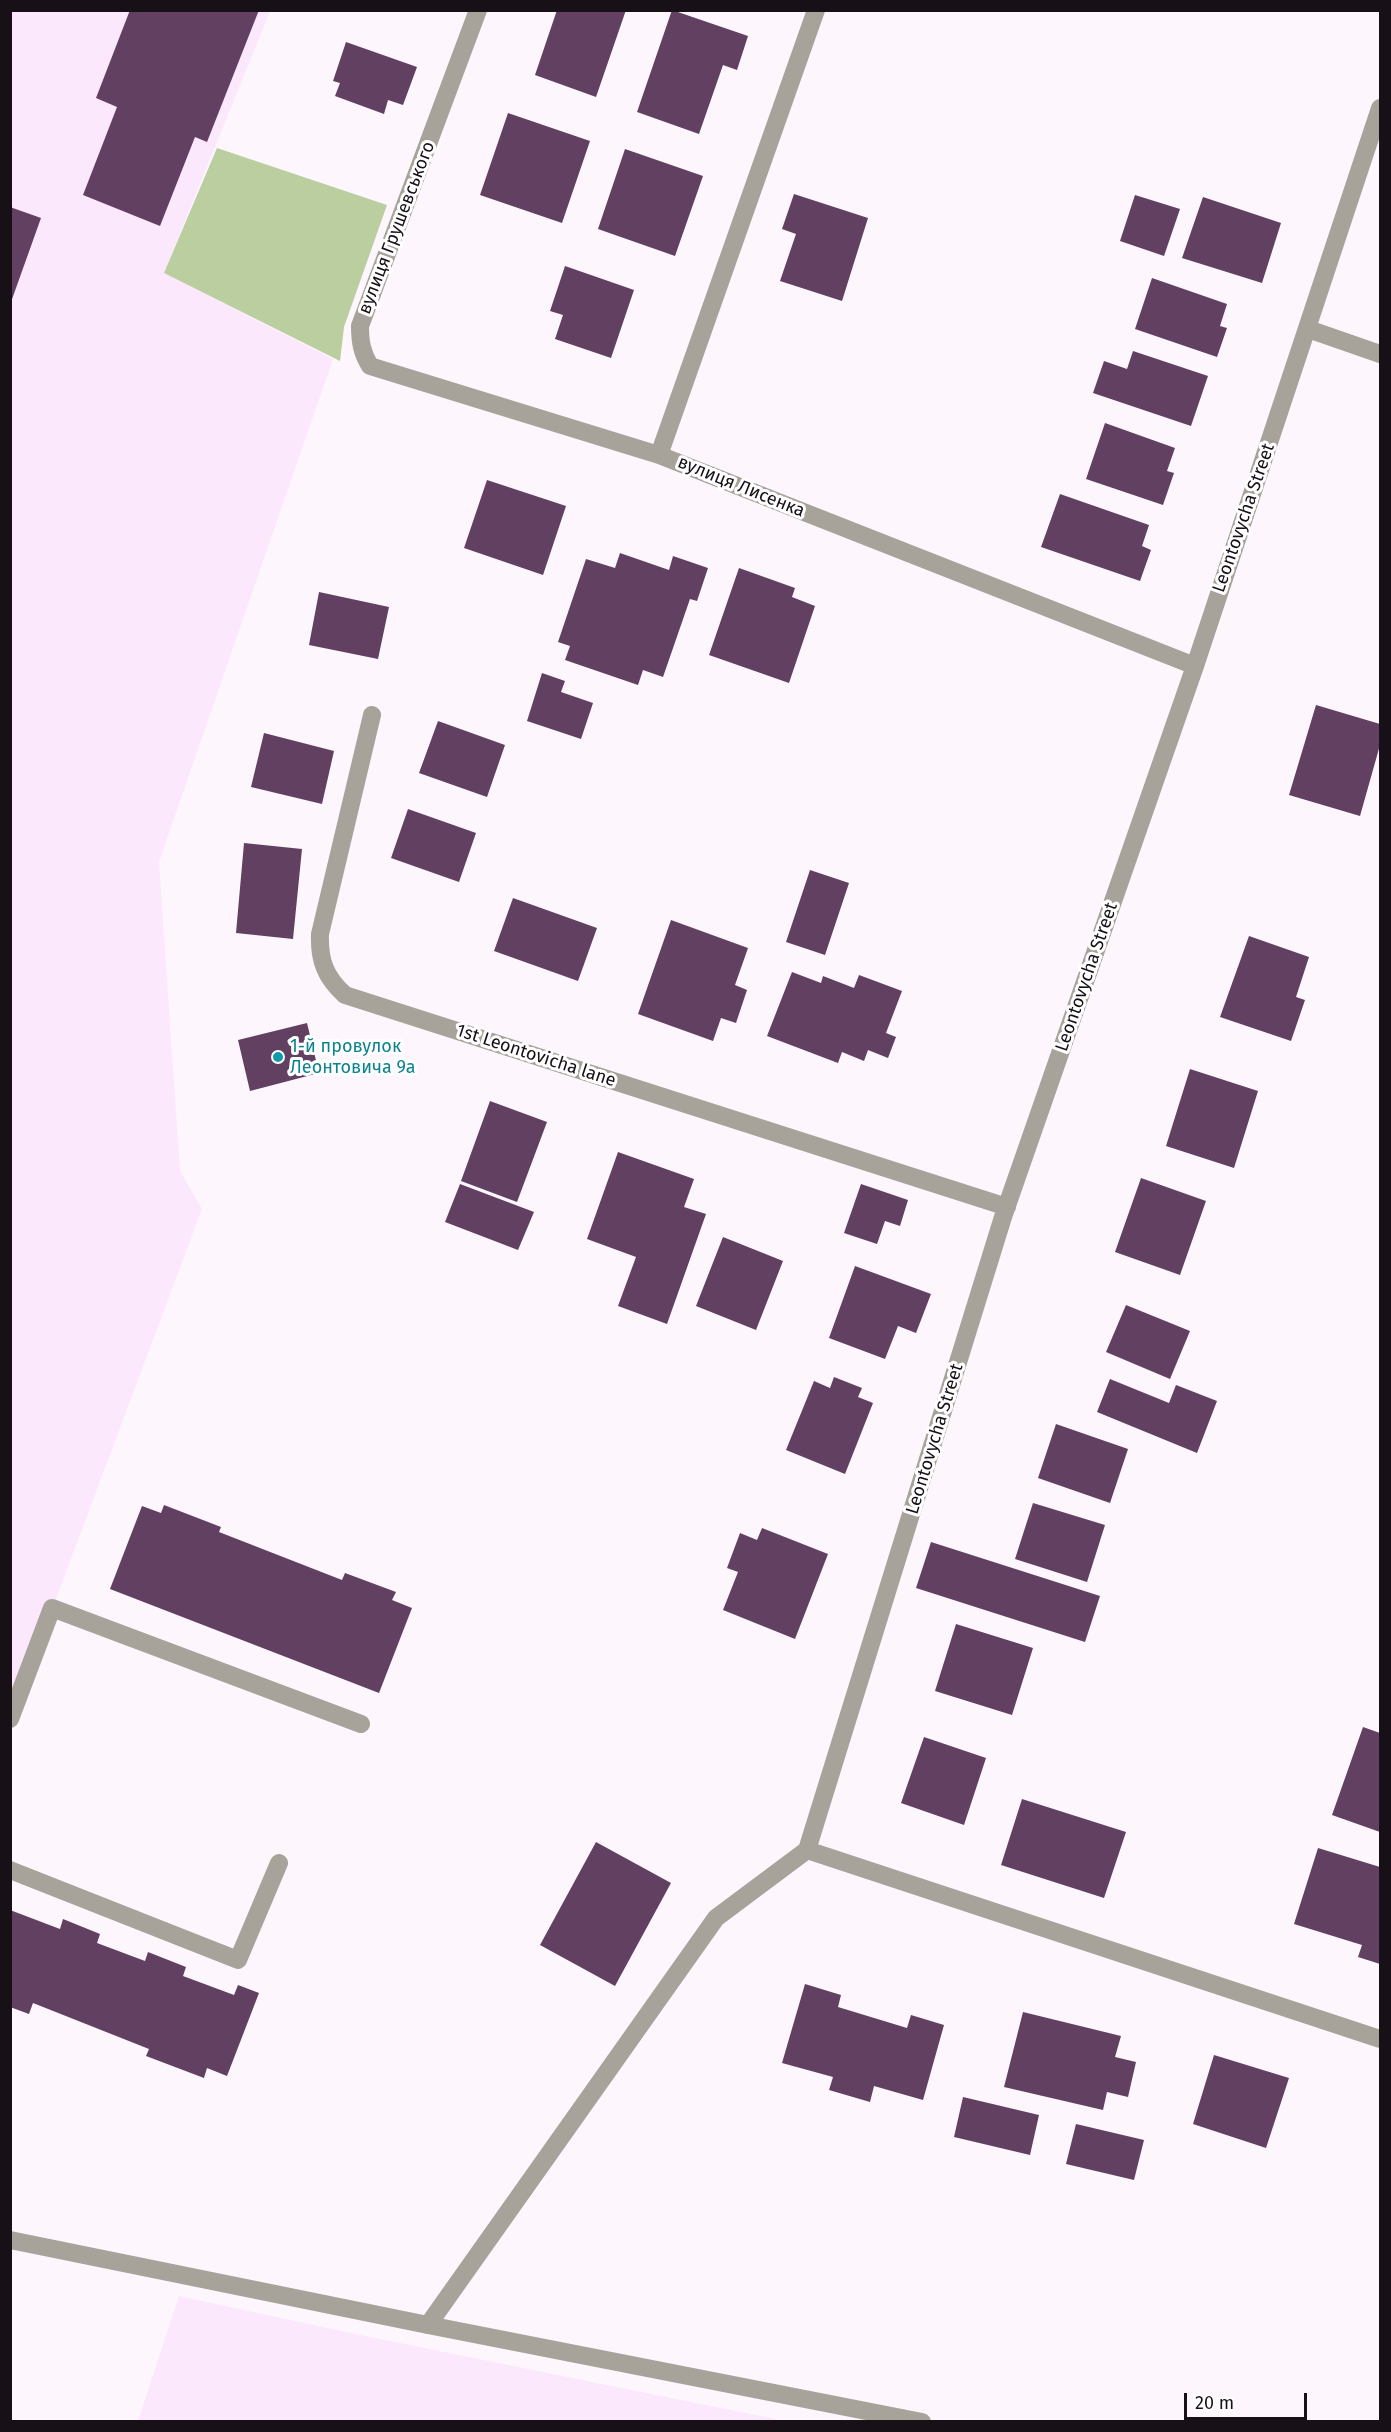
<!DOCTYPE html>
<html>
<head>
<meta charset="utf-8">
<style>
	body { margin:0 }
	#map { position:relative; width:1391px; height:2432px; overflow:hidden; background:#fef6fd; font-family:"Fira Sans",sans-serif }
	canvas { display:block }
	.frame { position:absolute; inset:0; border:12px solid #171117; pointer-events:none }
	.scale { position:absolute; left:1184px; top:2393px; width:123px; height:27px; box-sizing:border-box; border:3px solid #171117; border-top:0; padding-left:8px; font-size:18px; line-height:21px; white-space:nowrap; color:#171117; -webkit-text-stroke:4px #fff; paint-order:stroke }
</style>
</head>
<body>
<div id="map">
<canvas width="1391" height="2432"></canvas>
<div class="frame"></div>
<div class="scale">20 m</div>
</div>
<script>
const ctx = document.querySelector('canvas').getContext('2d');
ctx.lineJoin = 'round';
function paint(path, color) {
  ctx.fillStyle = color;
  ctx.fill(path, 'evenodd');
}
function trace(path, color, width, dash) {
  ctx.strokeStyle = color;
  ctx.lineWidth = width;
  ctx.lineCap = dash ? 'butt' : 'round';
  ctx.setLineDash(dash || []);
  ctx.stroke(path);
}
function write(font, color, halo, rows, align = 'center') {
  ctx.font = font + ' "Fira Sans",sans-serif';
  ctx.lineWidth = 6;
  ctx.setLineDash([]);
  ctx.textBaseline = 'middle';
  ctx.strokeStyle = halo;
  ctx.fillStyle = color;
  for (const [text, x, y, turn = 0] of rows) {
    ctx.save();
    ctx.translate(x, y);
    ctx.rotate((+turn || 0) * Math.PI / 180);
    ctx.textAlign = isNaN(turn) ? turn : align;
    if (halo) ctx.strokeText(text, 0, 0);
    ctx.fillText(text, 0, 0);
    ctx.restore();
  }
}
paint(new Path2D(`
	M11,11h259l-106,262 169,86 -174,503 21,309 22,38 -191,510z
	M179,2296l181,39 425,86h-647z`), '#fce8fc');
paint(new Path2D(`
	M217,148l170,57 -43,122 -4,34 -176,-88z`), '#bacea0');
paint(new Path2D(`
	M130,10h129l-52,132 -12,-5 -35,89 -77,-31 34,-88 -21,-9z
	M557,10h69l-30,87 -61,-22z
	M672,10l76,26 -11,34 -14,-5 -24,69 -62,-22z
	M346,42l71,25 -14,38 -15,-5 -4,14 -49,-18 5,-13 -7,-2z
	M508,113l82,28 -28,82 -82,-28z
	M625,149l78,27 -28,80 -77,-27z
	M794,194l74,24 -26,83 -62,-20 16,-47 -14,-5z
	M1135,195l45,14 -16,47 -44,-15z
	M1203,197l78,26 -19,60 -80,-25z
	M10,207l31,11 -30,84h-1z
	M565,266l69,24 -23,68 -56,-19 8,-24 -13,-4z
	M1152,278l75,26 -7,22 7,2 -10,29 -82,-28z
	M1133,351l75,25 -17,50 -98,-33 11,-32 23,8z
	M1105,423l70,25 -8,23 7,2 -11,32 -77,-26z
	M487,480l79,26 -23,69 -79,-27z
	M1060,494l89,31 -7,21 9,4 -11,31 -99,-34z
	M620,553l49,17 4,-14 35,12 -11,33 -7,-2 -27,78 -20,-7 -5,15 -73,-25 5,-14 -12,-4 28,-83 29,9z
	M739,568l56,20 -3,9 23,9 -26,77 -80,-28z
	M319,592l70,15 -11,52 -69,-14z
	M542,673l23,8 -4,11 32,11 -12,36 -54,-18z
	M1316,705l64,19v21l-20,71 -71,-21z
	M438,721l67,24 -18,52 -68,-24z
	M264,733l70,18 -12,53 -71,-17z
	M408,809l68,24 -17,49 -68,-24z
	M244,843l58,6 -9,90 -57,-6z
	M810,870l39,13 -24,72 -39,-13z
	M513,898l84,30 -19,53 -84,-30z
	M671,920l77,28 -13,37 12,5 -11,33 -15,-5 -8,23 -75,-27z
	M1249,936l60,21 -13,40 9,3 -14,41 -71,-24z
	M792,972l29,11 2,-7 31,12 5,-13 43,16 -16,42 10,4 -8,21 -20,-8 -4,11 -22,-9 -4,11 -71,-27z
	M307,1023l12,50 -69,18 -12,-51z
	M1190,1069l68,22 -24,77 -68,-22z
	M490,1101l57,21 -30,80 -56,-21z
	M618,1152l76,27 -10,28 22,7 -39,110 -49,-18 18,-49 -49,-18z
	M1141,1178l65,23 -26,74 -65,-23z
	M460,1184l74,28 -16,38 -73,-28z
	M861,1184l47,16 -8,26 -15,-5 -8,23 -33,-11z
	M723,1237l60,24 -27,69 -60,-24z
	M855,1266l76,28 -15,39 -18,-7 -13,33 -56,-21z
	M1126,1305l64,26 -20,48 -64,-27z
	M834,1377l28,11 -4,9 15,6 -28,71 -59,-24 28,-69 16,7z
	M1110,1379l59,24 7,-18 41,16 -20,52 -100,-41z
	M1056,1424l72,25 -18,54 -72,-25z
	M1033,1503l72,22 -18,57 -72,-23z
	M164,1505l57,22 -2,5 123,48 3,-7 51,19 -4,8 20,8 -33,85 -269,-104 32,-83 19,7z
	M762,1528l66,26 -33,85 -72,-29 15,-38 -11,-4 13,-35 17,7z
	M931,1542l169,54 -15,46 -169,-54z
	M956,1624l77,24 -21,67 -77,-24z
	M1363,1727l17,6v99l-48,-17z
	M924,1737l62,21 -22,67 -63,-22z
	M1022,1799l104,33 -22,66 -103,-33z
	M596,1842l75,41 -56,103 -75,-41z
	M1318,1848l62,19v97l-22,-7 4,-12 -68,-21z
	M10,1910l50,19 3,-10 37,15 -3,9 48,18 3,-9 38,15 -3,9 51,19 4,-10 21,8 -32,83 -20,-8 -3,10 -58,-22 3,-7 -116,-46 -4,11 -19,-7z
	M805,1984l36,11 -3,12 69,21 4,-13 33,10 -21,75 -49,-14 -4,16 -41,-12 4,-13 -51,-14z
	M1023,2012l98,24 -6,21 21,5 -8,35 -21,-5 -4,18 -99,-23z
	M1214,2055l75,23 -23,70 -73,-24z
	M963,2097l76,18 -9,40 -76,-18z
	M1076,2124l68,16 -10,40 -68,-16z`), '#614062');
trace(new Path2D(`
	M10,1719l42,-111 309,116
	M10,1870l228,90 41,-97
	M10,2240l418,85 494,97`), '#a8a39a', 18);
trace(new Path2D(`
	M478,10l-118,316c0,16 2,27 10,40l289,89
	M816,10l-157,445 536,211
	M1308,329l72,25
	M372,715l-52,219c-1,26 5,43 25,61l662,212
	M807,1850l196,-633 192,-551 185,-558
	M428,2325l288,-407 91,-68 573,189`), '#a8a39a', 18);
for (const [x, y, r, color] of [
	[278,1057,6,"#0f9aa8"]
]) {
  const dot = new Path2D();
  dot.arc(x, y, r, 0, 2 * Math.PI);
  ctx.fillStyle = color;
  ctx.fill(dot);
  trace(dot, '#fff', 2);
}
write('18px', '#171117', '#fff', [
	["вулиця Грушевського",397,228,-69],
	["вулиця Лисенка",741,487,22],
	["Leontovycha Street",1244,518,-71],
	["Leontovycha Street",1087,977,-71],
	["1st Leontovicha lane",536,1056,18],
	["Leontovycha Street",935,1439,-73]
]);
write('18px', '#0d838f', '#fff', [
	["1-й провулок",290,1047],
	["Леонтовича 9а",290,1068]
], 'left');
</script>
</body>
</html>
